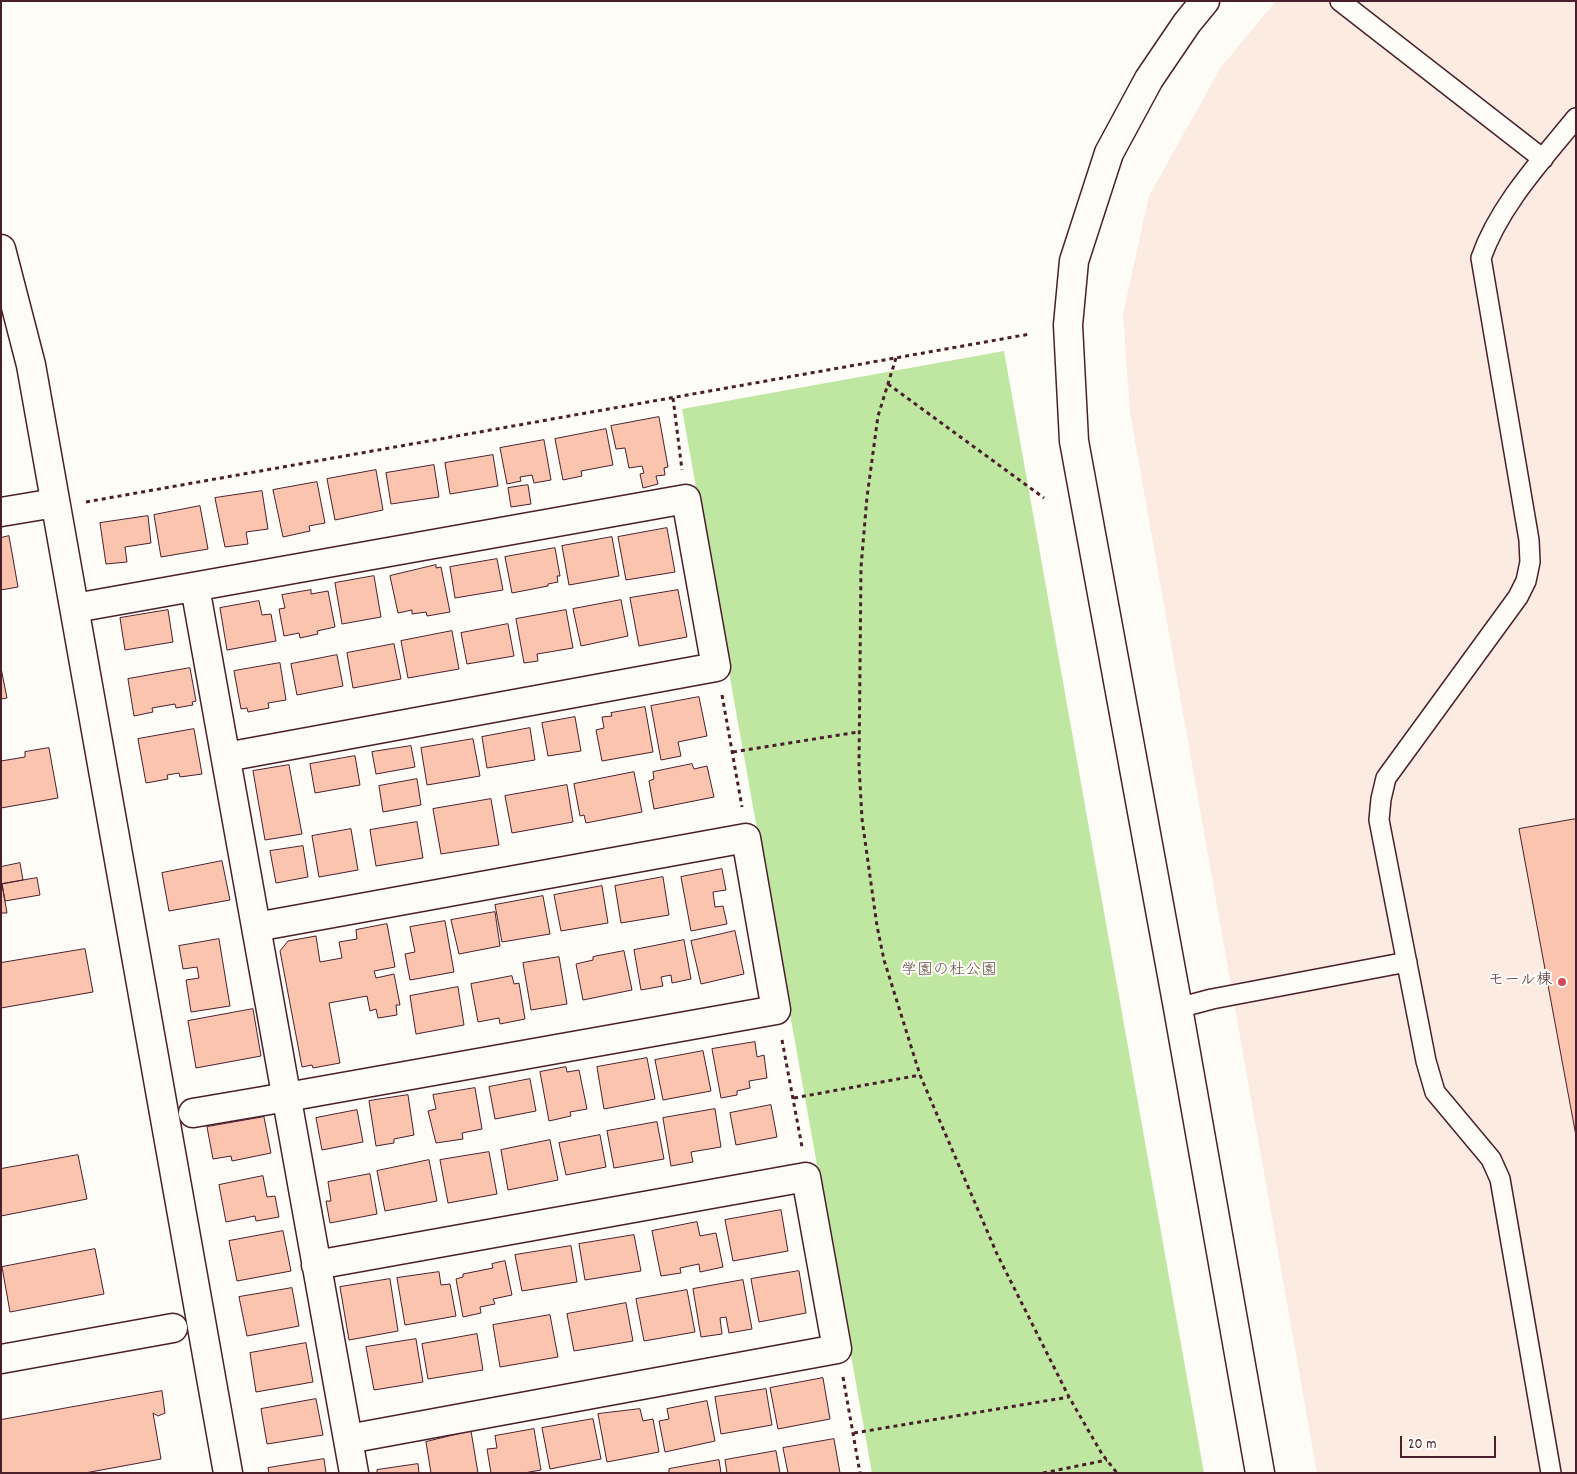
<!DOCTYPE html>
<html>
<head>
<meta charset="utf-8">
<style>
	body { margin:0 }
	#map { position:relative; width:1577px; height:1474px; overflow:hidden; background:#fdfcf7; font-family:Dekko,sans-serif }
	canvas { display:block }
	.frame { position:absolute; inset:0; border:2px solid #4a1f2b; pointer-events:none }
	.scale { position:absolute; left:1400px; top:1436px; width:96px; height:22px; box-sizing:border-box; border:2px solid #4a1f2b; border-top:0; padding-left:6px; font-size:15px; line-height:18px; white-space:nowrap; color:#4a1f2b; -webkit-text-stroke:4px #fdfcf7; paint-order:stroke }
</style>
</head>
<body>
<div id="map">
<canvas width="1577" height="1474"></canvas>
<div class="frame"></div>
<div class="scale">20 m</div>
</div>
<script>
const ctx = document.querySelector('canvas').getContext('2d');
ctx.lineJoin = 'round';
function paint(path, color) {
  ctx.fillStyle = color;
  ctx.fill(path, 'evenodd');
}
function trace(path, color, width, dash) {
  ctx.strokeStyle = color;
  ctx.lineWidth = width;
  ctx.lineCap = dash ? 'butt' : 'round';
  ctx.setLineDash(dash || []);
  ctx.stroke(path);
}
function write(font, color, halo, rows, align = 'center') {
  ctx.font = font + ' Dekko,"Klee One",sans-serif';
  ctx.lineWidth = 4;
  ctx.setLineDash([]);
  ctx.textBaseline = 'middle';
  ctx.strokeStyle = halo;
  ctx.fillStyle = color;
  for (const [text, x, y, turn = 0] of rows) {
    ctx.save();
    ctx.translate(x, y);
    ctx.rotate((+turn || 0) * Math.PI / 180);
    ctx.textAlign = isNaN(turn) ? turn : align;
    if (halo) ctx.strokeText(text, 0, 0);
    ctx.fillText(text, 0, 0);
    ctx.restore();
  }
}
paint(new Path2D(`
	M1276,1h300v1472h-259l-187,-1061 -7,-98 26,-118 72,-129z`), '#fcebe1');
paint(new Path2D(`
	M1004,351l200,1122h-332l-190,-1064z`), '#bfe7a2');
const building = new Path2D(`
	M659,417l9,50 -4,1 1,7 -9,1 2,8 -15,4 -3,-14 4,-1 -2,-7 -13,2 -4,-20 -9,1 -5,-23z
	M606,429l7,36 -32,6 1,5 -19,4 -8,-41z
	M544,440l7,40 -17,3 -2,-8 -12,2 1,4 -14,3 -7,-36z
	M493,455l5,31 -48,8 -5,-31z
	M434,465l5,32 -48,7 -5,-31z
	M376,470l7,40 -48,10 -8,-41z
	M317,482l8,41 -16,3 1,5 -27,6 -10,-47z
	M528,485l3,19 -20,3 -3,-19z
	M262,491l6,38 -22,3 2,12 -23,3 -10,-49z
	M200,506l8,43 -47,8 -7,-42z
	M148,516l3,27 -26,4 2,15 -21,2 -6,-41z
	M667,528l8,44 -49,8 -8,-43z
	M9,536l9,51 -17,3v-52z
	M612,537l7,39 -50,9 -7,-39z
	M555,548l5,28h-3l1,6 -10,2v2l-36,7 -7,-36z
	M497,559l6,31 -48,8 -5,-31z
	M436,565v3l5,-1 9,45 -23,4 -1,-4 -14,2v-4l-14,3 -8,-37z
	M374,576l7,41 -39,7 -7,-41z
	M311,590v4l17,-3 7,36 -18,4 1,3 -18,4 -1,-5 -15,3 -5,-27 6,-1 -3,-13z
	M678,590l9,47 -48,9 -9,-48z
	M621,600l7,36 -47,10 -8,-37z
	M259,601l3,14 9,-1 5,27 -49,9 -7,-42z
	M168,610l5,32 -48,8 -5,-32z
	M566,610l7,38 -36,6 1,7 -14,2 -8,-44z
	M508,624l6,32 -47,8 -6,-31z
	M452,631l7,38 -51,9 -7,-37z
	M394,644l7,35 -48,9 -6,-35z
	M337,655l6,31 -46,9 -6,-31z
	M280,663l6,37 -18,3 1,5 -21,4 -1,-4 -6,1 -7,-38z
	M1,668l6,30 -6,1z
	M190,668l6,33 -4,1 1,3 -17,3 -1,-4 -23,4 1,4 -19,4 -6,-37z
	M699,697l8,39 -29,6 3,14 -20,4 -10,-54z
	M645,707l8,45 -51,9 -6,-31 8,-2 -2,-11 10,-1 -1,-3z
	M575,717l6,34 -33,5 -6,-33z
	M530,728l5,32 -48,8 -5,-31z
	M194,729l8,45 -22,3 -1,-4 -12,2 1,4 -22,4 -8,-44z
	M473,739l7,37 -53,9 -6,-37z
	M411,746l4,21 -39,7 -4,-22z
	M49,748l9,50 -57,10v-47l24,-4v-5z
	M355,756l5,29 -45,8 -5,-29z
	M692,764l2,5 13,-3 7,31 -60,12 -5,-28 5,-2 -1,-7z
	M289,765l13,69 -37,6 -12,-69z
	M634,772l8,40 -56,11 -2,-8 -4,1 -6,-32z
	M417,779l4,26 -38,7 -4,-26z
	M567,785l6,37 -61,11 -7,-37z
	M491,799l8,46 -58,9 -8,-45z
	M1576,819v317l-57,-307z
	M417,822l6,36 -47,8 -6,-36z
	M351,829l7,41 -39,7 -7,-41z
	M303,846l5,31 -32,6 -6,-32z
	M222,861l8,39 -61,11 -7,-38z
	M20,863l3,17 -21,4 5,29h-6v-46z
	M722,869l4,21 -13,2 2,15 8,-1 4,18 -36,7 -10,-54z
	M663,877l6,38 -48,8 -6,-37z
	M37,878l3,17 -35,6 -3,-17z
	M602,886l6,37 -47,8 -7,-36z
	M543,896l7,38 -48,8 -7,-37z
	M495,912l5,34 -41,8 -8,-34z
	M445,921l9,51 -44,8 -5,-26 10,-2 -5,-25z
	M387,924l8,43 -21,4 2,7 18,-4 6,31h-4l1,10 -19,3 -2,-9 -6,2 -3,-15 -38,7 11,60 -27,5 -1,-3 -10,2 -22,-116 8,-10 28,-5 4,26 22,-4 -3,-16 18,-3 -1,-9z
	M735,931l9,43 -43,10 -10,-43z
	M219,939l11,67 -39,6 -5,-32 13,-2 -2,-11 -14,2 -4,-23z
	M684,940l7,39 -19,4 -1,-8 -10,2 2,9 -22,4 -7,-40z
	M85,949l8,43 -92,16v-45z
	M624,951l8,39 -49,10 -7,-36 17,-4v-3z
	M559,957l8,47 -36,6 -8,-47z
	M512,976l2,8 5,-1 6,36 -25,5 -1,-6 -21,4 -7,-38z
	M458,987l6,38 -48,9 -6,-38z
	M253,1009l8,47 -65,12 -8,-47z
	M755,1042l2,15 7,-2 3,23 -18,3 1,7 -13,3v4l-16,3 -9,-49z
	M703,1051l8,40 -48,9 -8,-40z
	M647,1058l8,41 -51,10 -7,-42z
	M566,1067l1,5 12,-2 8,39 -17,3 1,4 -22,5 -9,-49z
	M530,1079l6,32 -41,8 -6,-32z
	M475,1088l7,41 -20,4 1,6 -27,4 -8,-32 8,-2 -3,-14z
	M408,1095l6,40 -20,4v4l-18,3 -7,-45z
	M771,1105l6,32 -41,8 -6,-32z
	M715,1109l6,38 -30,5 2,10 -22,4 -8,-48z
	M357,1110l6,32 -41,8 -6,-32z
	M264,1117l7,36 -39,8 -1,-5 -18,3 -6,-32z
	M657,1122l7,37 -50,9 -7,-37z
	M600,1135l6,32 -40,8 -7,-32z
	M550,1140l8,40 -50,10 -7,-40z
	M489,1152l8,42 -49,9 -8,-43z
	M78,1155l9,44 -86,17v-47z
	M429,1160l8,41 -52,10 -8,-40z
	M370,1174l7,40 -47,9 -4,-22h5l-3,-19z
	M263,1176l4,21 8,-1 4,21 -23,4 -1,-5 -29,6 -7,-37z
	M781,1210l7,41 -55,10 -8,-41z
	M697,1222l3,14 16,-3 7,34 -23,5 -1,-8 -19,4 1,5 -20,3 -9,-45z
	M283,1231l8,40 -54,10 -8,-40z
	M634,1235l7,36 -56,9 -6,-36z
	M571,1246l6,36 -55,9 -7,-36z
	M95,1249l9,45 -94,18 -8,-45z
	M505,1261l7,34 -19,4 2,5 -15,3 1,6 -18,4 -7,-38 7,-2v-3l30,-6 -1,-4z
	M799,1271l7,42 -47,9 -8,-43z
	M439,1272l2,13 9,-1 6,32 -51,9 -8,-47z
	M390,1279l8,52 -49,9 -9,-53z
	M743,1280l9,49 -23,4 -3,-16 -6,1 2,16 -21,3 -8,-48z
	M292,1288l7,38 -52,10 -8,-39z
	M687,1290l8,42 -51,9 -8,-42z
	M626,1303l7,38 -59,10 -7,-37z
	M550,1315l8,42 -58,10 -7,-42z
	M477,1334l6,36 -55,9 -6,-35z
	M416,1339l7,43 -49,8 -8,-43z
	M306,1343l7,39 -57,10 -6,-39z
	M823,1378l7,41 -52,10 -8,-41z
	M766,1389l6,36 -51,9 -6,-37z
	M162,1391l3,22 -7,3 -5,-3 8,46 -76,14h-84v-53z
	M316,1399l7,36 -56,9 -6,-35z
	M707,1401l8,40 -50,11 -6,-31 10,-2 -2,-10z
	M640,1409l3,12 10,-2 6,33 -52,10 -9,-48z
	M593,1419l8,40 -51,10 -8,-41z
	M534,1429l7,41 -17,3h-33l-4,-24 10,-1 -2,-12z
	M471,1431l7,42h-47l-5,-31z
	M834,1439l6,34h-52l-5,-25z
	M776,1451l4,22h-53l-2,-13z
	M324,1459l2,14h-57l-1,-5z
	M719,1460l2,13h-52v-4z
	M418,1464l1,9h-42v-3z`);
paint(building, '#fbc4ae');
trace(building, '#4a1f2b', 1);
const service = new Path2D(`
	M1340,1l203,158
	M1178,1008l34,-9 195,-37
	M1551,1473l-51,-294 -9,-20 -56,-67 -9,-31 -47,-241 2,-21 5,-21 132,-181 8,-16 4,-19 -1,-22 -48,-282c18,-52 60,-97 95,-140`);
const pedestrian = new Path2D(`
	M193,1113l94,-16
	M1,1359l172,-31`);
const minor = new Path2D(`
	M1,512l54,-9
	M195,587l159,886
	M75,608l611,-109 30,168 -490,90
	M256,927l490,-89 30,172 -489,87
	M316,1265l490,-88 31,172 -489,90`);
const tertiary = new Path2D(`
	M1205,1l-18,22 -38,56 -40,74 -35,108 -6,64 6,116 104,567 82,465
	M1,249l30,116 197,1108`);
trace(service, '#4a1f2b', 22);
trace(pedestrian, '#4a1f2b', 31);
trace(minor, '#4a1f2b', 31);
trace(tertiary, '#4a1f2b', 31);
trace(new Path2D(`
	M896,358l-18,58 -11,81 -6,70 -2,198 3,54 15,107 7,34 36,115 77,179 72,143 33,57 15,19
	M888,384l156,114
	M673,398l9,72
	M86,502l944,-168
	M722,695l20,112
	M733,752l125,-20
	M782,1040l20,107
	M794,1098l126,-23
	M843,1377l17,96
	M854,1433l215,-36
	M1043,1473l64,-13`), '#4a1f2b', 3, [4, 4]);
trace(service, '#fdfcf7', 19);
trace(pedestrian, '#fdfcf7', 28);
trace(minor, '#fdfcf7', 28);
trace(tertiary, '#fdfcf7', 28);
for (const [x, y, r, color] of [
	[1562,982,5,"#d1495b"]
]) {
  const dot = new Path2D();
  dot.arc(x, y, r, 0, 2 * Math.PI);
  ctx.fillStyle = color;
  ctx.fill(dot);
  trace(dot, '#fdfcf7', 2);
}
write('16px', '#675149', '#fdfcf7', [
	["学園の杜公園",949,972]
]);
write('16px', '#4a1f2b', '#fdfcf7', [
	["モール棟",1552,982]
], 'right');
</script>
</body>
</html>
